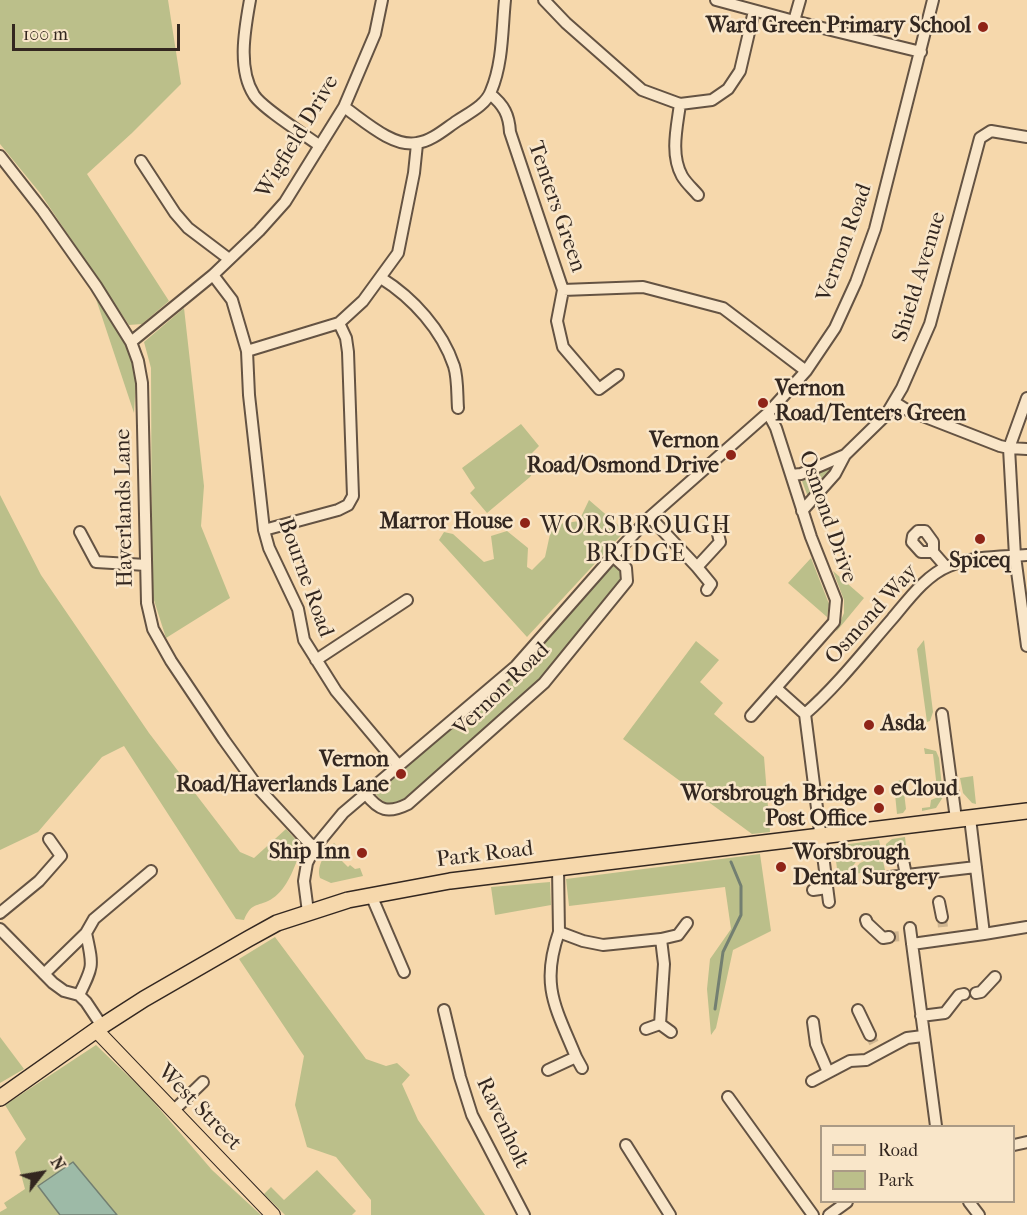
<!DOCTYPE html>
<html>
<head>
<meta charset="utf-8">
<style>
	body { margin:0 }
	#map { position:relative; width:1027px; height:1215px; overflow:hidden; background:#f6d8ac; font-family:"IM FELL French Canon",serif }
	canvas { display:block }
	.legend { position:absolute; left:820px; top:1125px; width:195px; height:78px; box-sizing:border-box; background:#f9e6c9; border:2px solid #aa9a85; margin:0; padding:8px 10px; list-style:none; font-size:18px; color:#332720 }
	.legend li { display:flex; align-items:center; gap:12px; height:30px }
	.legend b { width:30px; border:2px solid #aa9a85 }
	.north { position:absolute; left:12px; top:1143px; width:60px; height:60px; -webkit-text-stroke:4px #f9e6c9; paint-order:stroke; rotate:59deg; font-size:16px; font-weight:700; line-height:24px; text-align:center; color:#332720 }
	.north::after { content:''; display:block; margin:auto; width:21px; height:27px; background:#332720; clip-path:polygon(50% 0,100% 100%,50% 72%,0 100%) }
	.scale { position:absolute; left:12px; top:24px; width:168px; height:27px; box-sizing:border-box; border:3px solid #332720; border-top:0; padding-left:8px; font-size:18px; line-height:21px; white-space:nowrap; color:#332720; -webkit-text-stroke:4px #f9e6c9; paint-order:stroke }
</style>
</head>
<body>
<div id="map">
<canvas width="1027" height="1215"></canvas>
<ul class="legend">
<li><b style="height:8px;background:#f6d8ac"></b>Road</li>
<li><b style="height:16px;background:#bbbf8a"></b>Park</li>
</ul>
<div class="north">N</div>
<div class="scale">100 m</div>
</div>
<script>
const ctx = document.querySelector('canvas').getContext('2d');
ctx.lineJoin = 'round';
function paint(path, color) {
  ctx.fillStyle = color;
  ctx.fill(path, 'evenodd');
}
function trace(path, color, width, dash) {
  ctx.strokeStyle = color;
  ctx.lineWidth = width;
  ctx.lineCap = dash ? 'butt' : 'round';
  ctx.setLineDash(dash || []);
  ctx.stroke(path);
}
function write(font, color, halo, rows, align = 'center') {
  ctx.font = font + ' "IM FELL French Canon",serif';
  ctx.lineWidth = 5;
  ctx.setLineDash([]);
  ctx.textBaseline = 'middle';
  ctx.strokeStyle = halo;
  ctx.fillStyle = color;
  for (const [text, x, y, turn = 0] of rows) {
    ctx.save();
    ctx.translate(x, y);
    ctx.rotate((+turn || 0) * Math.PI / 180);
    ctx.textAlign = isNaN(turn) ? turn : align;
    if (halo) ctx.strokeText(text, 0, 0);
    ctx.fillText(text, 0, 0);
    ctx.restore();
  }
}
paint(new Path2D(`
	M0,0h168l13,84 -49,49 -45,41 82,127 -27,23 -13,1 -89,-132 -40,-49z
	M96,299c12,18 31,41 37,62 4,17 2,35 1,52z
	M184,308l20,178 -3,40 29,72 -64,40 -14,-44 -1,-226 -7,-26z
	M521,424l18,22 -7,7 8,10 -10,14 -43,36 -17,-20 5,-5 -13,-20z
	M832,465l3,2 -27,30 -6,-16z
	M0,495l41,80 108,158 91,119 14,6 32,-29 11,12 3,12c-6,15 -13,36 -27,45 -14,10 -21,2 -29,22l-8,-1 -112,-173 -22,11 -64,75 -38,18z
	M589,500l36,31 -98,106 -88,-97 5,-8 9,2 31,28 10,-3 -3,-23 16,-5 21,17 -1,19 5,3 13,-13 7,-32 27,-4z
	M811,558l18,46 -2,13 -39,-34z
	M614,563l7,7 2,10 -84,101 -134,118c-14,8 -20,6 -30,-6l145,-124z
	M833,571l31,27 -28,34 8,-19v-13z
	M924,640l9,72 -3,9 -3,1 -10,-73z
	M696,641l23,19 -19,22 23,21 -9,11 50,43 6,75 -18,2 -129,-95z
	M924,748l12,3 3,7 4,39 -7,11 -14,3v-3l8,-1 1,-7 7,-3 -5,-43h-8z
	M973,776l3,28 -4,-1 -9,-10 -3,-15z
	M900,780l3,4 3,25 -3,4 -6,1 -3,-30z
	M905,837l1,9 -8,2 1,11 -8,1 -5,-3v-13l6,-5z
	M879,840l2,9 -24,11 -10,15 -9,1 -4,-30z
	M334,843l6,6 -4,6 12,12 2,-2 5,4 5,-1 3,8 -32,7 -11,-5c-4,-13 6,-25 14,-35z
	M760,854l11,77 -38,19 -17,78 -5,7 -4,-46 3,-30 21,-30 -6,-42 -156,19 -3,-27z
	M876,856l7,5 2,9 -32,4v-3l7,-8z
	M550,882l1,23 -56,10 -4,-28z
	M275,937l91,122 20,7 11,-3 13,12 -8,9 16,36 67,95h-114v-15l-35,-43 -29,-10 -12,-42 9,-49 -65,-97z
	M0,1037l24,32 -24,14z
	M96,1045l49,47 67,78 49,45h-261v-3l7,-4 -3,-5 21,-14 -10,-37 11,-13 -21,-34z
	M317,1170l39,41 -4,4h-67l-21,-21 7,-7 13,13z`), '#bbbf8a');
const water = new Path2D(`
	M73,1162l44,53h-57l-22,-29z`);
paint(water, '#9dbaa7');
trace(water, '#737f71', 1.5);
trace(new Path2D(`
	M715,1009l8,-57 18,-37v-29l-10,-24`), '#737f71', 3);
trace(new Path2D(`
	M942,917l1,11
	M889,937l12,-1
	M870,1035l4,8`), '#cfb590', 10, [10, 5]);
const minor = new Path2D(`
	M250,0c-5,28 -13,69 4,95 8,13 51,40 66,51
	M544,0l22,23 76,67 38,14 32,-4 16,-11 12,-18 14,-60
	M716,0l78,21 127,31
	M794,21l6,-21
	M490,94c14,11 19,21 20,38l53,158 80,-3 80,21 83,63
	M680,104c-3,23 -10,50 2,72 4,7 11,13 16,19
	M344,107c19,13 49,41 73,36 15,-2 28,-14 40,-22 12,-8 29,-16 34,-30 12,-28 11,-62 14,-91
	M0,156l43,55 53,75 35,56 7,19 4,22 5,220 6,26 18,32 53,79 36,50 49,53 6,4
	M141,161l34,52 13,15 41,31
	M213,275l19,25 15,51 2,44 15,135 5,18 29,61 6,31 32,51 63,75
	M381,278c32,20 61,52 73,88 4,13 3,29 4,42
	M563,290l-6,31 6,26 36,42 19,-14
	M131,342l82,-67 46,-44 26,-29 59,-95 31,-73 7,-34
	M247,351l92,-28 24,-22 35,-48 16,-80 3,-29
	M1027,398l-18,50 6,108 12,90
	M894,402l11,7 95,37 9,2 18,1
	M791,475l10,-1 44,-19
	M802,511l33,-37 10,-19 41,-40 16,-27 28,-64 50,-186 11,-7 36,6
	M650,517l47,50 23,-25 -2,-8
	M264,530l74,-20 10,-5 5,-9 -5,-144 -2,-14 -7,-15
	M80,532l16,30 50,3
	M933,552h-12l-9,-10 1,-6 5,-5h7l8,11v10l13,15
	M697,567l14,17 -4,6
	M316,660l91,-60
	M776,688l29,26
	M805,714c32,-28 59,-63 87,-95 16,-19 34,-44 57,-53 24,-10 53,-9 78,-11
	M805,714l24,188
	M942,714l14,105
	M751,716l83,-94 2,-22 -25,-63 -35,-109 -8,-15
	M365,793c14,18 23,21 43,11l136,-121 83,-102 -1,-13 -13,-12
	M903,860l3,15
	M558,868l1,64 24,9 20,4 58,-6 3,25 -4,60
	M890,877l86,-10
	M813,890l14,-2
	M371,895l33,77
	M939,902l3,15
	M308,912l-4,-31 3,-18 8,-16 28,-34 173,-147 97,-110 37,-39 118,-104 38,-42 29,-43 21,-46 19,-53 58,-229
	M0,913l39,-32 22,-25 -12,-17
	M866,920l1,3 16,15 6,-1
	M910,928l26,198
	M0,929l53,54 11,8 15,4 7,7 16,24
	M984,934l43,-7
	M661,939l17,-4 9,-12
	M912,944l72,-10 -14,-116
	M44,974l42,-41
	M976,993l5,-1 14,-15
	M79,995c15,-30 14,-29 7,-62l8,-14 57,-48
	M444,1010l16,67 12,38 52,100
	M858,1010l12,25
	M921,1016l24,-3 14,-18 5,-1
	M813,1022l3,22 12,28
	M646,1029l14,-5 11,8
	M576,1057l6,11
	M548,1070l28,-13c-20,-49 -36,-71 -17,-125
	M812,1081l38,-20 16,-1 41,-22 16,-2
	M728,1097l85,118
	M173,1111l30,-29
	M626,1145l44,70
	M1014,1145l13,-3
	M969,1202l10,13
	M829,1215l18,-13`);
const major = new Path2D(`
	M96,1030l177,185`);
const highway = new Path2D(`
	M0,1098l102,-72 42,-27 104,-60 29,-16 71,-23 102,-19 577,-70`);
trace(minor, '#645343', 14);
trace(major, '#332720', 16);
trace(highway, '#332720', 18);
trace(minor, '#f9e6c9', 10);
trace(major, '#f6d8ac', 14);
trace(highway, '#f6d8ac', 15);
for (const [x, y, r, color] of [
	[983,27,6,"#8f2418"],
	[763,403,6,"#8f2418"],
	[731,455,6,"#8f2418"],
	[525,523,6,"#8f2418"],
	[980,539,6,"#8f2418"],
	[869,725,6,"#8f2418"],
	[401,774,6,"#8f2418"],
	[879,790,6,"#8f2418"],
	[879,808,6,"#8f2418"],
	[362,853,6,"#8f2418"],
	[781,867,6,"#8f2418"]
]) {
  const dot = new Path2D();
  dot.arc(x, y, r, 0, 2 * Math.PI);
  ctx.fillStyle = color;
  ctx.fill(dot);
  trace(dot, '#f9e6c9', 2);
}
write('bold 22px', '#332720', '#f9e6c9', [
	["Ward Green Primary School",971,27],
	["Vernon",775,390,"left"],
	["Road/Tenters Green",775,415,"left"],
	["Vernon",719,442],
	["Road/Osmond Drive",719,467],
	["Marror House",513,523],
	["Spiceq",980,562,"center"],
	["Asda",881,725,"left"],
	["Vernon",389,761],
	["Road/Haverlands Lane",389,786],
	["eCloud",891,790,"left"],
	["Worsbrough Bridge",867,795],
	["Post Office",867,820],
	["Ship Inn",350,853],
	["Worsbrough",793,854,"left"],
	["Dental Surgery",793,879,"left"]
], 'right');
write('22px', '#332720', '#f9e6c9', [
	["Wigfield Drive",298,137,-59],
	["Tenters Green",556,207,71],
	["Vernon Road",845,243,-70],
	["Shield Avenue",920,277,-73],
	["Haverlands Lane",125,508,-91],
	["Osmond Drive",827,517,71],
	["Bourne Road",305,578,70],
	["Osmond Way",872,615,-48],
	["Vernon Road",502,690,-44],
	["Park Road",485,855,-7],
	["West Street",199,1108,46],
	["Ravenholt",502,1123,65]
]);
ctx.letterSpacing = '1.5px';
write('24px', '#332720', '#f9e6c9', [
	["WORSBROUGH",636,527],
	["BRIDGE",636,555]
]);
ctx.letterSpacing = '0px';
</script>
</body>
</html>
